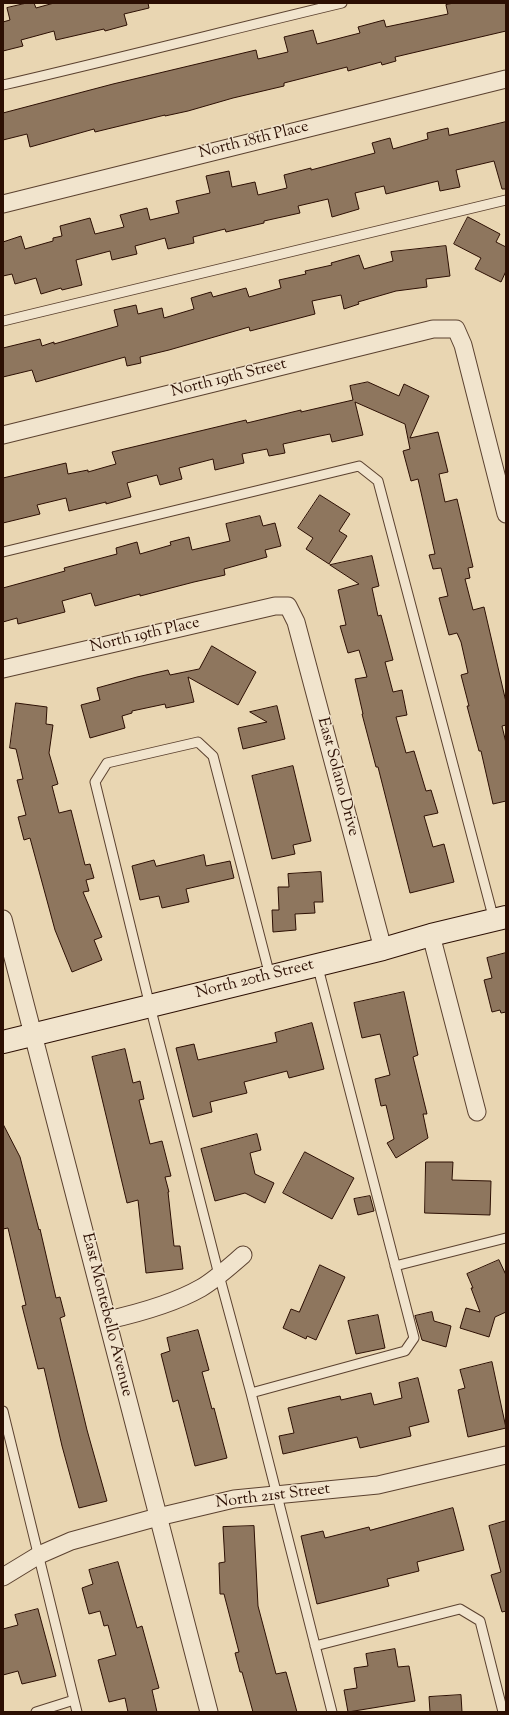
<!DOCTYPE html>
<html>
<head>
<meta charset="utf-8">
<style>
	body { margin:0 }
	#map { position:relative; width:509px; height:1715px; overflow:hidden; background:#e9d6b2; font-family:"Sorts Mill Goudy",serif }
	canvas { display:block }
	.frame { position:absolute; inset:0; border:4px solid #2c0f03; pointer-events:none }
</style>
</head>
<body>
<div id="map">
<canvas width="509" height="1715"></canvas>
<div class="frame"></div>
</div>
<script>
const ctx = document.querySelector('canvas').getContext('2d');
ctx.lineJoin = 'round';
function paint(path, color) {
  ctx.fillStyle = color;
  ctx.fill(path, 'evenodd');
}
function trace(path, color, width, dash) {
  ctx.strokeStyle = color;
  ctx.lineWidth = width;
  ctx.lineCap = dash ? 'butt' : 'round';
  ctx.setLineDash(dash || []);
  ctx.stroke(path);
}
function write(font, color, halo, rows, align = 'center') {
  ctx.font = font + ' "Sorts Mill Goudy",serif';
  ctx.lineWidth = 3;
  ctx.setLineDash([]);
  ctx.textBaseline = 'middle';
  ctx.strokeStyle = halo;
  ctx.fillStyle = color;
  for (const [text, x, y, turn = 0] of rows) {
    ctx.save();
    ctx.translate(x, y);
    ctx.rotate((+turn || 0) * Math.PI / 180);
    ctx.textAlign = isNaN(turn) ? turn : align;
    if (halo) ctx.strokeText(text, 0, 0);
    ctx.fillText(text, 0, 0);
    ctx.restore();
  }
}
const building = new Path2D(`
	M27,3h7l2,5 18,-5h94l1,5 -25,6 3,11 -22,6 -1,-2 -48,11 -2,-9 -33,9 2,6 -20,5v-29l7,-2 -3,-12z
	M454,3h52v28l-111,26 1,4 -14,4 -1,-3 -33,9 -1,-4 -63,16v3l-51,12 -45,13 -23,5v-1l-70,17 -1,-3 -64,18 -3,-13 -24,6v-27l110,-29 143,-34 2,9 30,-7 -4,-15 29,-7 4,14 43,-11 -2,-6 26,-7 2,7 62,-13 -2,-9z
	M506,122v67h-4l-8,-28 -38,9 4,17 -20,4 -2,-10 -52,13 -2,-8 -29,7 4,16 -27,8 -4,-18 -30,7 2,7 -36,8v2l-38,9 -1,-3 -32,8 1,6 -26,6 -3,-11 -30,8 2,8 -25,6 -2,-9 -34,9 6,25 -20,5 -1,-2 -20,6 -5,-16 -21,6 -3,-10 -9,2v-34l18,-6 4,13 28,-8v-3l9,-2 -2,-10 30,-8 5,16 29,-7 -4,-12 27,-7 3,12 29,-7 -3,-12 34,-8 -4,-17 23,-5 3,16 23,-5 3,13 29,-7 -3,-13 27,-7v2l64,-17 -3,-10 18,-5 3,11 35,-10 -1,-6 21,-5 1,7z
	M468,217l32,17 -4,8 10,5v24l-5,11 -26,-13 6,-11 -27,-14z
	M446,246l4,30 -24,3 1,8 -31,4 -38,11 1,2 -15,5 -3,-14 -29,6 3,13 -65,17 -1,-4 -80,23 -29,7 1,6 -14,3 -2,-9 -89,25 -4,-12 -29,7v-29l37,-9 2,7 12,-4v2l64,-18 -4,-16 22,-5 2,9 24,-6 2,10 30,-9 -3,-11 20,-6 2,5 33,-9 3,9 32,-9 -2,-8 27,-6 -1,-3 27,-6 -1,-2 28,-8 5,14 29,-8 -2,-9z
	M368,382l31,14 5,-12 25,12 -19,42 28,-6 10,40 -9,2 6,28 12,-3 16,68 -5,1 2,10 -5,1 8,31 11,-3 22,95v23l-4,1 4,17v58l-13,3 -12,-53h-2l-12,-45h2l-8,-31 7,-2 -7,-31 -4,-9 -8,2 -10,-37 9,-2 -7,-28 -8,1 -4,-14 6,-1 -17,-75 -7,2 -8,-30 7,-2 -5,-25 -50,-22 8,33 -31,7 -2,-8 -10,2 -37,8 2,9 -16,3 -2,-7 -25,5 2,9 -29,7 -2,-11 -34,9 3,11 -22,6 -3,-10 -30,8 4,14 -25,7v-2l-37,9 -3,-13 -29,7 3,9 -37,9v-45l63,-15 2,11 20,-4v2l28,-8 -4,-12 134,-32 1,3 54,-13v2l52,-12 -3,-14z
	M320,495l30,19 -11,17 8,5 -18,28 -23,-15 7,-11 -15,-10z
	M260,516l3,10 12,-3 6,23 -16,4 2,7 -43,12 1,6 -31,7 -54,14v-2l-45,12 -4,-13 -29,8 3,11 -47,12 -1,-6 -14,4v-34l62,-17 -1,-3 53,-14 -1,-6 21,-6 3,12 31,-9 -1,-3 19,-5 3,13 38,-9 -4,-17z
	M372,556l7,30 -7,2 6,28 3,-1 12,45 -8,2 8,30 9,-2 5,25 -11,2 10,36 8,-2 12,40 5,-1 7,23 -14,3 9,31 11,-3 10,38 -44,11 -32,-126h-2l-14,-53h1l-8,-35 12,-2 -8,-27 -11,3 -8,-27 6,-1 -8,-35 21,-6 -29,-19z
	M212,646l44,26 -18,33 -50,-28 6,25 -28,6 -1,-4 -33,7v2l-10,3 3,12 -35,10 -9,-33 19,-5 -3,-12 40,-11 31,-7 2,5 29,-6z
	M16,703l31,4 -1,17 7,1 -4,28 9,31 -6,2 7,27 12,-3 14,55 5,-1 4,14 -8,2 3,11 -6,1 19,45 -8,3 8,20 -30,12 -17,-42 -25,-92 -6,2 -6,-23 8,-2 -9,-35 6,-1 -7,-30 -6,-1z
	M277,706l8,33 -42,10 -5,-21 29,-6 -17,-10z
	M293,766l18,75 -18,4 2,9 -23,5 -20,-83z
	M204,855l2,11 24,-5 4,17 -48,11 3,13 -27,6 -3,-12 -19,4 -8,-34 22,-6 2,6z
	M321,872l2,30h-9l1,11 -20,1 1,16 -23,2 -1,-22h7l-1,-23h11l-1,-13z
	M506,953v59l-5,1 -1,-3 -8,2 -8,-32 8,-2 -5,-20z
	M404,992l14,63 -5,2 14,57h-4l5,24 -32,20 -9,-15 7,-4 -8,-34 -5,1 -6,-27 15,-4 -10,-41 -18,4 -8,-35z
	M312,1023l12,46 -35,9 -2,-7 -43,11 3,11 -37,9 2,10 -19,5 -17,-69 18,-4 4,16 79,-18 -2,-9z
	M125,1049l8,34 7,-2 4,18 -5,1 11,44 12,-3 9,35 -6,1 4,15h-1l6,54h6l3,23 -37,4 -8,-73 -11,3 -35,-146z
	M3,1124l17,33 19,73 1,-1 16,69 4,-1 5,19 -5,2 27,112 20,71 -28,7 -17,-62 -18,-78 -6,1 -16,-63 4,-1 -18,-77 -5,1z
	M257,1134l4,16 -11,3 5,21 19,9 -9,20 -20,-10 -30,8 -14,-52z
	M305,1152l49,26 -22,41 -49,-26z
	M426,1162h27l-1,18 39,1 -1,34 -65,-2z
	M370,1196l4,15 -16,4 -4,-16z
	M499,1260l7,15v37l-11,5 -6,20 -29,-9 6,-20 14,4 -9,-24h2l-6,-14z
	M320,1265l25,12 -29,63 -9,-4 -1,3 -23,-11 8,-19 8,3z
	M432,1312l2,9 17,5 -5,21 -24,-7 -7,-24z
	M378,1315l7,33 -29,6 -8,-33z
	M198,1330l11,40 -7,2 10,37 2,-1 13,50 -32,8 -17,-66 -5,2 -12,-48 9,-3 -3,-13z
	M492,1362l14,66 -38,9 -10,-47 7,-2 -5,-18z
	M418,1378l11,44 -20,5 2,9 -51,12 -3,-11 -74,17 -4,-18 15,-3 -6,-25 52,-12 1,4 30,-7 3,12 28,-7 -3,-15z
	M453,1508l11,42 -47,12 2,9 -32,8 2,7 -72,18 -16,-68 22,-5 2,7 44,-11 1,3z
	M506,1521v90l-4,1 -11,-37 10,-3 -12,-46z
	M254,1526l4,80 18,68 10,-2 11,40h-44l-11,-40h-2l-5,-19 4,-1 -15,-58h-4l-1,-31 6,-1 -2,-35z
	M118,1562l19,66 5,-2 17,62 -7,2 5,22h-29l-3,-14 -16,4 -11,-42 18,-5 -8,-30 -4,1 -4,-15 -11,3 -7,-26 11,-4 -4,-14z
	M38,1609l18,67 -34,8 -4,-13 -15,4v-46l15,-4 -3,-10z
	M395,1649l3,18 11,-1 6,35 -67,11 -4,-22 13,-2 -3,-20 14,-2 -2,-12z
	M461,1695l1,17h-32l-1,-15z`);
paint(building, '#8e765e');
trace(building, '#2c0f03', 1);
const lane = new Path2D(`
	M3,85c113,-26 226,-55 339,-82
	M3,321l503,-121
	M3,552l356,-86 19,15 116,439
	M270,976l-57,-220 -15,-14 -91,21 -12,19 55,224 69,269 32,118 81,319
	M395,1266l111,-28
	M251,1393l154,-42 9,-13 -97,-374
	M3,1411l74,301
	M315,1646l145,-37 20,12 23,91
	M36,1712l38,-12`);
const street = new Path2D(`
	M3,204l503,-125
	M3,435l430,-106h23l7,16 43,169
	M3,669l272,-63h13l8,16 87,327
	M3,919l206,793
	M431,935l46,177
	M108,1320c31,-7 65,-16 93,-32 15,-9 28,-21 42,-33
	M3,1577l36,-22 32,-14 87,-24 76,-18 144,-14 128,-30`);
const secondary = new Path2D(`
	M3,1042l380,-93 48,-14 75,-18`);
trace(lane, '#5b412f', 11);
trace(street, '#5b412f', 19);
trace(secondary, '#2c0f03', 24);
trace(lane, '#f1e4cd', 9);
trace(street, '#f1e4cd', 17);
trace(secondary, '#f1e4cd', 22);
write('16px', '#2c0f03', '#f1e4cd', [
	["North 18th Place",254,141,-14],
	["North 19th Street",229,379,-14],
	["North 19th Place",145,636,-13],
	["East Solano Drive",337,777,75],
	["North 20th Street",255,980,-14],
	["East Montebello Avenue",106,1315,76],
	["North 21st Street",273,1497,-7]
]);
</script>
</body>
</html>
